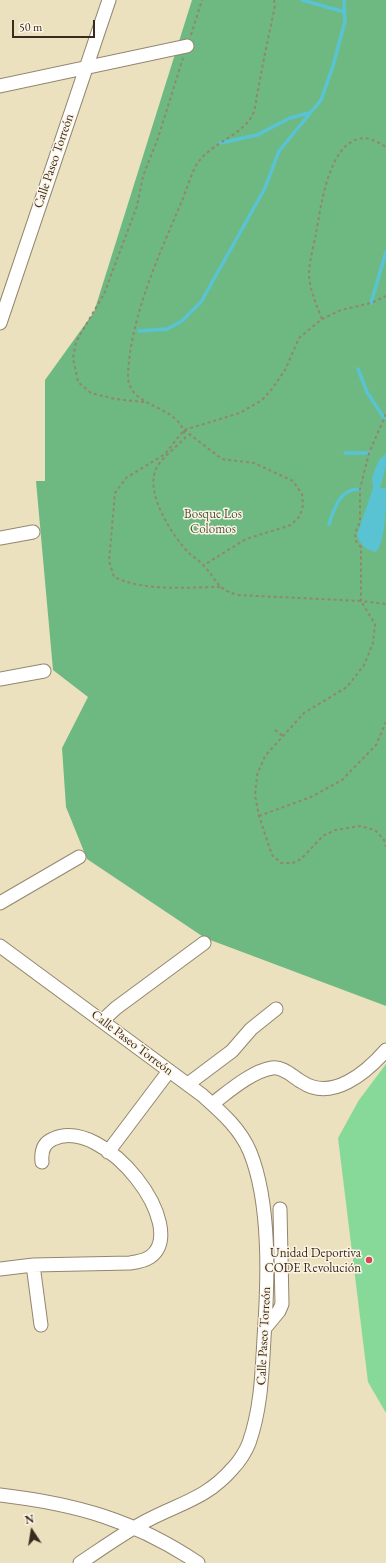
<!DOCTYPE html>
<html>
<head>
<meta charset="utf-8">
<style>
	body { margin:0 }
	#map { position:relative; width:386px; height:1563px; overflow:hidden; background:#ebe1be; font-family:"EB Garamond",serif }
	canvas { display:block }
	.north { position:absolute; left:12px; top:1511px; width:40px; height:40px; -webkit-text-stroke:3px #fcf5e5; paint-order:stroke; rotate:348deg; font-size:11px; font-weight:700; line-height:16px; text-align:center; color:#3b2a1e }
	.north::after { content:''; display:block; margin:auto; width:14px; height:18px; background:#3b2a1e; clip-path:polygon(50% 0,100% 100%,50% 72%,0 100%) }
	.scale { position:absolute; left:12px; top:20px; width:83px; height:18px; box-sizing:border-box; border:2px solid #3b2a1e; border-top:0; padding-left:5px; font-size:12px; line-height:14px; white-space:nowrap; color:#3b2a1e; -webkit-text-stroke:3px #fcf5e5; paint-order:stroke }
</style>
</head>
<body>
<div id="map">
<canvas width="386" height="1563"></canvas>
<div class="north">N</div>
<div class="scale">50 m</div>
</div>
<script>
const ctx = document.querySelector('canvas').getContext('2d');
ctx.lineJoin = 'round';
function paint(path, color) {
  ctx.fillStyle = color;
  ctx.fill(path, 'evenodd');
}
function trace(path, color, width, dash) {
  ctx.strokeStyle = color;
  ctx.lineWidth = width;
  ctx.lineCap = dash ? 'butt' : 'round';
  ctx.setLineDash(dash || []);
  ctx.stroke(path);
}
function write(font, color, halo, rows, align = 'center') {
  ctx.font = font + ' "EB Garamond",serif';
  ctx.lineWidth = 3;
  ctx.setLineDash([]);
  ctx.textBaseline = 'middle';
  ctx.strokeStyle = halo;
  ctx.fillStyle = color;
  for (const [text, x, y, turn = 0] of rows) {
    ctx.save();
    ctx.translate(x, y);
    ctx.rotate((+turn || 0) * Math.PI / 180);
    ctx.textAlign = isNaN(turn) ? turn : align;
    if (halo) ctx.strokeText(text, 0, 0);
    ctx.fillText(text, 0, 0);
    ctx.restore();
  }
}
paint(new Path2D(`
	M386,1064v349l-18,-31 -30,-244 21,-38z`), '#87d999');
paint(new Path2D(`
	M192,0h194v1006l-181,-68 -118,-79 -21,-52 -4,-59 26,-51 -35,-27 -17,-189h9v-101l49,-68z`), '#6db981');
paint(new Path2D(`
	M386,454v12l-6,22h6c0,17 0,53 -10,64 -10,-2 -16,-7 -19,-17l16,-47 -1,-9 3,-10 4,-9z`), '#59c3d3');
trace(new Path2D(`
	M302,0l43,12
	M220,143l37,-8 33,-17 19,-5
	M371,303l15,-51
	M139,331l28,-2 15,-8 19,-19 64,-114 14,-37 42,-51 12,-34 12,-45 -1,-21
	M358,369l9,23 17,26
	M345,453h24
	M329,524c5,-15 11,-36 31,-35`), '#59c3d3', 3.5);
const minor = new Path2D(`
	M0,86l187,-40
	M0,323l109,-323
	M0,538l33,-6
	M0,679l44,-8
	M0,903l79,-46
	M0,946l202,149c19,17 38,33 48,57 21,52 18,131 14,186 -2,36 -3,71 -15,105 -3,8 -10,19 -16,25 -25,29 -49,34 -81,50 -25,12 -49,30 -72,45
	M102,1021l14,-13 88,-65
	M188,1084l44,-33 19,-22 25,-20
	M212,1104c16,-12 40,-33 60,-36 11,-2 21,9 30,14 30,20 65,-10 84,-32
	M108,1152l61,-81
	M33,1265l8,60
	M0,1269l33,-4 97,-2c7,-1 14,-2 20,-6 41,-29 -45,-142 -97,-118 -10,4 -12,13 -11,23
	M265,1328l14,-17 3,-7 -2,-95
	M0,1495c76,9 134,25 198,68`);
trace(minor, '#93866e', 15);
trace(new Path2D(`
	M274,0l1,6c-6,28 -12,56 -17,84 -2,7 -2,19 -6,26 -13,21 -38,26 -53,45 -8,11 -12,29 -18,42 -22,52 -51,115 -53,172 -1,35 54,28 57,63 -8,8 -23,20 -28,29 -14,25 16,70 33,87 5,4 10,7 14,12 15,16 10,21 33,29l124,6 14,23 -2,19 -9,22 -17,22 -43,26 -39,43 -8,19 -2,20 4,21 13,39 9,8h12l8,-4 22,-23 12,-6 25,-4 15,4 9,10 2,7
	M191,35l11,-35
	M322,319c-6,-15 -12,-29 -13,-44 0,-14 5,-29 7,-42 5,-26 12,-86 42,-94 10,-3 20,3 28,8
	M144,402l-29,-3 -24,-6 -13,-11 -5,-24 3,-16 28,-48 33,-88 6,-30 15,-38 25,-80
	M386,414l-17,39 -9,36v33l-5,11 1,8 5,6v54l25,3
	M184,430l38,29 32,4 39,18 9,13 1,11 -3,11 -9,9 -45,14 -42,26
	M220,587c-34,0 -74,5 -106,-10l-5,-16 6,-68 11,-15 39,-24 19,-24 56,-17 22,-13 10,-11 13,-19 14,-32 23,-19 19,-9 30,-7 15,-7
	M275,730l8,6
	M259,816l52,-19 31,-17 34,-35 10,-23`), '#93866e', 2, [3, 3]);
trace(minor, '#fff', 13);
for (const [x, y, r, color] of [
	[369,1260,4,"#d1495b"]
]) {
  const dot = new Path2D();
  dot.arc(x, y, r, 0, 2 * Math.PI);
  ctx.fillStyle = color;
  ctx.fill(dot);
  trace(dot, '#fcf5e5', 1.5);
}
write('13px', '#3b2a1e', '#fcf5e5', [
	["Calle Paseo Torreón",54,161,-71],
	["Calle Paseo Torreón",132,1043,37],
	["Calle Paseo Torreón",264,1336,-87]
]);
write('13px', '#4e563d', '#fcf5e5', [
	["Bosque Los",213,514],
	["Colomos",213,529]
]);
write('13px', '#3b2a1e', '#fcf5e5', [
	["Unidad Deportiva",361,1253],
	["CODE Revolución",361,1268]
], 'right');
</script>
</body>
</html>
